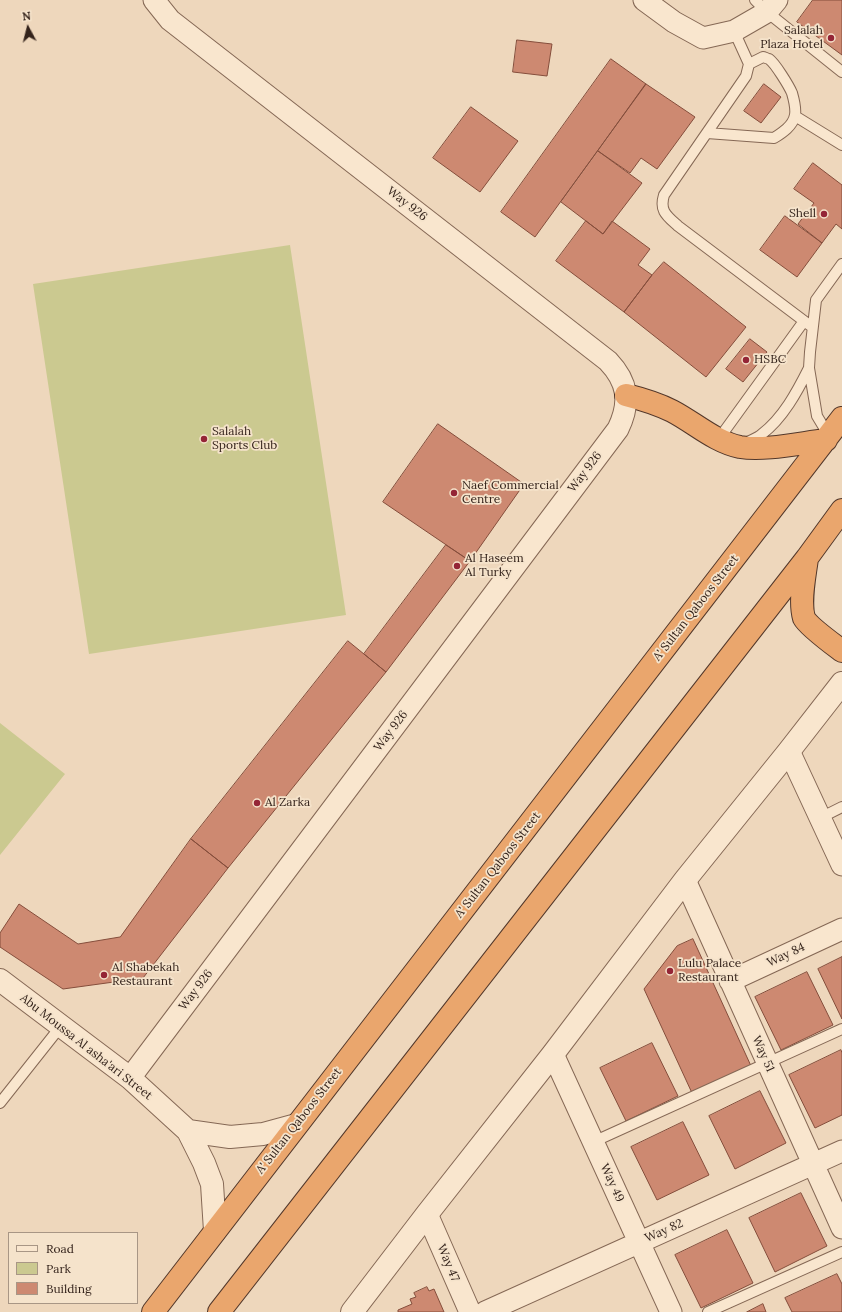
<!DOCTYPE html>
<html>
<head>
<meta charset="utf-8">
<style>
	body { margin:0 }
	#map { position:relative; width:842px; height:1312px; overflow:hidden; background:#eed7bc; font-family:Lora,serif }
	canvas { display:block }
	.legend { position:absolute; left:8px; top:1232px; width:130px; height:72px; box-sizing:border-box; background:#f5e3cb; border:1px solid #a89685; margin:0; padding:5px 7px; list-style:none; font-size:12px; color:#34231b }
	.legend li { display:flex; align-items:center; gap:8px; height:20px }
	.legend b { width:20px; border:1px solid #a89685 }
	.north { position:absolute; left:8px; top:8px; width:40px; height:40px; -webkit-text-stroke:3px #f5e3cb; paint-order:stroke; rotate:353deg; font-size:11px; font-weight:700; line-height:16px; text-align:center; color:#34231b }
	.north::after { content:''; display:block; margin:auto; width:14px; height:18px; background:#34231b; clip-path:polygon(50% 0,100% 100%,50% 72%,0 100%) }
</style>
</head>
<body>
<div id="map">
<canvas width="842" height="1312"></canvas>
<ul class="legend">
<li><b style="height:5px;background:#f9e6ce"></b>Road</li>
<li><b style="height:11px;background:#cbc990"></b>Park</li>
<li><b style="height:11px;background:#cd8971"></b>Building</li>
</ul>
<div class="north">N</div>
</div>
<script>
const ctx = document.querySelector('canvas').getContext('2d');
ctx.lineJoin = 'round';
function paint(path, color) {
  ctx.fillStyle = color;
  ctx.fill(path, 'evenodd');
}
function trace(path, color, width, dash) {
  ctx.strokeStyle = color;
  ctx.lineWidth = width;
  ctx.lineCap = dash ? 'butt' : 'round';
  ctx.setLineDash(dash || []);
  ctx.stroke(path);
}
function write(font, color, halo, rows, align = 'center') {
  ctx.font = font + ' Lora,serif';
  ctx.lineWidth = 3.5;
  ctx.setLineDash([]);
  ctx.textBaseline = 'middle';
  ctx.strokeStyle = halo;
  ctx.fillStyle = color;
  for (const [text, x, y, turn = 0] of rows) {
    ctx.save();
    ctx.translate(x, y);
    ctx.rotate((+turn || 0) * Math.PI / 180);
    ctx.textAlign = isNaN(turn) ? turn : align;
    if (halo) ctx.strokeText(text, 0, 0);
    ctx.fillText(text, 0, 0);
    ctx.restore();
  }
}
paint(new Path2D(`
	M290,245l56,370 -257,39 -56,-370z
	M0,723l65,51 -65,81z`), '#cbc990');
const building = new Path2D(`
	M813,0h29v55l-45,-33z
	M517,40l35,4 -5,32 -34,-4z
	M611,59l35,25 -111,153 -34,-25z
	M646,84l49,33 -38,52 -16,-11 -11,15 -32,-22z
	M764,84l17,13 -20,26 -17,-12z
	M471,107l47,34 -38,51 -47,-34z
	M598,151l44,32 -39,51 -42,-32z
	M813,163l29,22v44l-6,-5 -14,19 -24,-19 16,-21 -20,-14z
	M785,216l37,27 -25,34 -37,-27z
	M586,221l17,13 9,-13 38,28 -12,16 14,10 -28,37 -68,-51z
	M664,262l82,65 -40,50 -82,-65 28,-37z
	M750,339l17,13 -24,30 -17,-13z
	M438,424l86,60 -54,77 -87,-59z
	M446,545l24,16 -84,111 -22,-18z
	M348,641l38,31 -158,196 -37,-29z
	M191,839l37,29 -85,110 -80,11 -63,-42v-14l19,-29 59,40 42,-7z
	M693,939l58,127 -59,27 -48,-104 33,-43z
	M842,957v62l-24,-50z
	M807,972l26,53 -52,25 -26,-53z
	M652,1043l26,53 -52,25 -26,-53z
	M841,1050l1,3v62l-27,13 -26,-53z
	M760,1091l26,52 -51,26 -26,-53z
	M683,1122l26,53 -52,25 -26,-53z
	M801,1193l26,53 -52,26 -26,-54z
	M727,1230l26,53 -52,25 -26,-53z
	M837,1274l5,10v28h-50l-7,-14z
	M427,1287l2,4 5,-2 10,23h-46v-2l14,-6 -2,-5 6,-2 -2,-4z
	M763,1304l3,8h-19z`);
paint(building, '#cd8971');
trace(building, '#844d3b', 1);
const service = new Path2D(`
	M755,0l12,12 75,60
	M734,31l15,33 -3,12 -82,119c-5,16 3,21 14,31l134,101
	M795,116l47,29
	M707,133l67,5c8,-5 19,-12 21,-23 1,-6 -1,-15 -3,-22 -3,-7 -17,-30 -23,-34 -1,0 -5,-2 -6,-2l-14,7
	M829,436l-12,-20 -8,-48 1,-16 6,-52 26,-36
	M718,440l86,-119
	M746,443c5,-3 12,-5 16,-9 21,-16 35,-42 47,-66
	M820,818l22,-11
	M0,1103l61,-77
	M593,1142l249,-113
	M708,1312l134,-60`);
const minor = new Path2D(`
	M644,0l30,22 29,16 31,-7 33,-19 10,-12
	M789,751l53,114
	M685,880l157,348
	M730,981l112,-52
	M553,1054l118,258
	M130,1078l488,-649c13,-27 10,-47 -10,-68l-438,-341 -16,-20
	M427,1214l43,98
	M485,1312l357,-161`);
const tertiary = new Path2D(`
	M0,980l130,98 58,53 16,32 8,21 3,47
	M188,1131l42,6 33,-3 33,-9
	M352,1312l75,-98 126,-160 132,-174 104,-129 53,-68`);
const trunk = new Path2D(`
	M626,395c16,4 32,9 46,16 23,12 43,31 68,36 25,4 60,-4 86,-7
	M807,558c-2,17 -8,43 -3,60 4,8 30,27 38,33
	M153,1312l689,-894
	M219,1312l588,-754 35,-48`);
trace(service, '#856855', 12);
trace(minor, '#856855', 23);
trace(tertiary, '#856855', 24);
trace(trunk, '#52372a', 24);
trace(service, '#f9e6ce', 10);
trace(minor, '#f9e6ce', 21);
trace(tertiary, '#f9e6ce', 22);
trace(trunk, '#eaa66d', 22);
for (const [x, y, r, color] of [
	[831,38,4,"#942536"],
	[824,214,4,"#942536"],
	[746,360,4,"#942536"],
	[204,439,4,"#942536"],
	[454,493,4,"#942536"],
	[457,566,4,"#942536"],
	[257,803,4,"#942536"],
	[670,971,4,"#942536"],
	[104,975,4,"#942536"]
]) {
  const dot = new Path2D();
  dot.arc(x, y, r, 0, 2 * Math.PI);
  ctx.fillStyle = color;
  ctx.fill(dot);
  trace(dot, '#f5e3cb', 1.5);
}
write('12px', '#34231b', '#f5e3cb', [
	["Salalah",823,31,"right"],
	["Plaza Hotel",823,45,"right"],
	["Shell",816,214,"right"],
	["HSBC",754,360],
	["Salalah",212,432],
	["Sports Club",212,446],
	["Naef Commercial",462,486],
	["Centre",462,500],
	["Al Haseem",465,559],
	["Al Turky",465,573],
	["Al Zarka",265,803],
	["Lulu Palace",678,964],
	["Restaurant",678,978],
	["Al Shabekah",112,968],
	["Restaurant",112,982]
], 'left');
write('12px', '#34231b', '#f5e3cb', [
	["Way 926",407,204,38],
	["Way 926",585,472,-53],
	["A' Sultan Qaboos Street",696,608,-52],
	["Way 926",391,731,-53],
	["A' Sultan Qaboos Street",498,865,-52],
	["Way 84",786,955,-25],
	["Way 926",196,990,-53],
	["Abu Moussa Al asha'ari Street",86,1047,38],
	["Way 51",763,1054,66],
	["A' Sultan Qaboos Street",299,1121,-52],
	["Way 49",612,1183,65],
	["Way 82",664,1231,-24],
	["Way 47",448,1263,67]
]);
</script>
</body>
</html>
